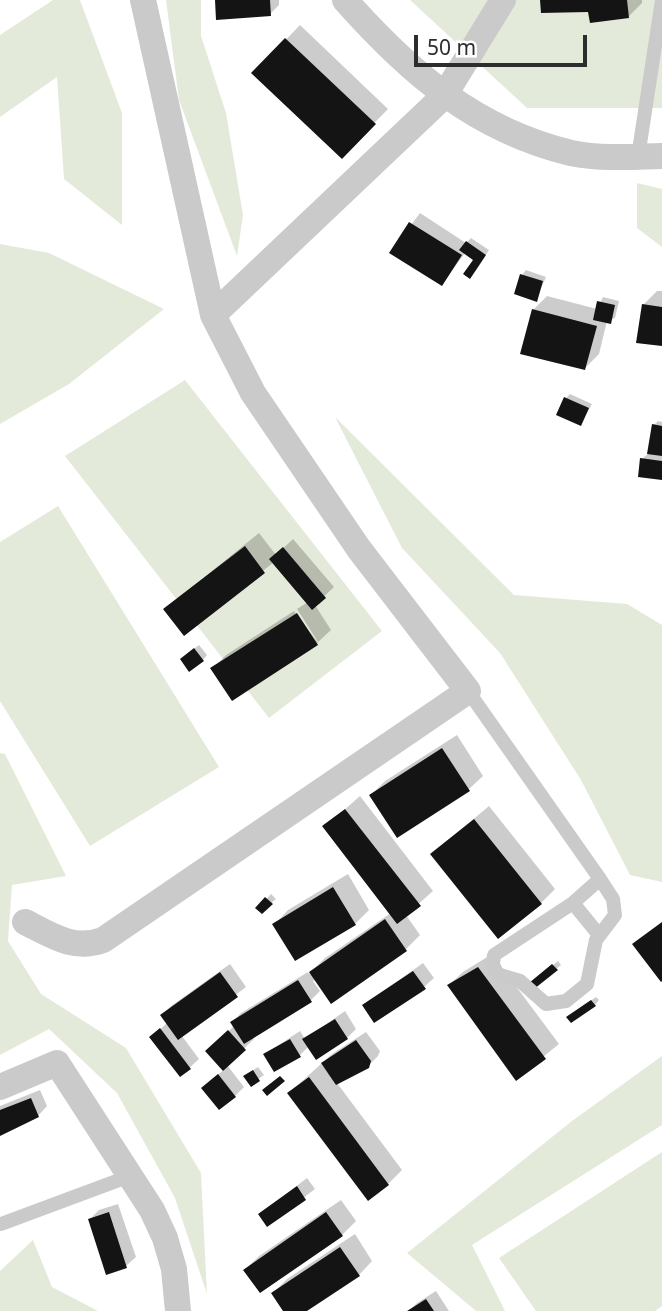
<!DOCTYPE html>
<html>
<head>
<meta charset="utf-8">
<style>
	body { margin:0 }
	#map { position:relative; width:662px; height:1311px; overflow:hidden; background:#fff; font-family:"Noto Sans",sans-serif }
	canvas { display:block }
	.scale { position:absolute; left:414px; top:35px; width:173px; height:32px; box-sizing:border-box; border:4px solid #2d2d2d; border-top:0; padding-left:9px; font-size:21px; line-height:24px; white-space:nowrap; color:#2d2d2d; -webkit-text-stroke:5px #fff; paint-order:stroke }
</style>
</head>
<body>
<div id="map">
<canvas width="662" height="1311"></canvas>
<div class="scale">50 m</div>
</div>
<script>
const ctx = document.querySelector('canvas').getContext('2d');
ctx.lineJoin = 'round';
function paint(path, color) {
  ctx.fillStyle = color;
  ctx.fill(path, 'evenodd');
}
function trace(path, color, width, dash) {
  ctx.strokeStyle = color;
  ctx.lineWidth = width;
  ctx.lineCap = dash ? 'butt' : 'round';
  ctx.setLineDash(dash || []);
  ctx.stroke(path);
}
paint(new Path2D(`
	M53,0h27l42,113v112l-58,-46 -7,-102 -57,40v-82z
	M166,0h35v36l25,77 17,102 -6,41 -58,-156z
	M410,0h252v108h-135z
	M637,183l25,6v58l-25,-19z
	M0,244l49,9 115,56 -95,75 -69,40z
	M185,380l197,251 -113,87 -204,-262z
	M335,417l179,178 113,9 35,21v257l-32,-7 -49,-95 -81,-127 -98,-105z
	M58,506l161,261 -129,79 -90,-145v-159z
	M0,753l5,1 61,122 -54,9 -4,56 33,53 85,54 75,125 6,121 -32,-96 -58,-105 -68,-64 -49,26z
	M662,1056v69l-190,120 33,66h-29l-69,-58 165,-132z
	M662,1152v154l-7,5h-119l-37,-53z
	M33,1240l19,47 46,24h-98v-40z`), '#e4eada');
paint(new Path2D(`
	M217,0h62v5l-9,9z
	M541,0h101v3l-14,14z
	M300,25l88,84 -46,47 -88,-83z
	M420,213l46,30 5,-5 18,12 -15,23 1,-14 -10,-6 -23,31 -51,-32z
	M526,270l20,7 -10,23 -14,-25z
	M657,291h5v53l-19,-39z
	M547,296l50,13 6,-12 16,4 -4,17 -8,3 -8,33 -14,14 -52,-58z
	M570,394l22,10 -11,20 -15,-26z
	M658,421l4,1v56l-20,-19 7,-6 5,-28z
	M259,533l17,22 17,-16 41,48 -19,18 16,25 -13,12 -21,-33 11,-7 -34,-40 -90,72 -19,-25z
	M294,611l24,32 -86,55 -19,-30 13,-13z
	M199,645l8,10 -4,5 -17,-5z
	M457,735l26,41 -14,13 -98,6 14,-14z
	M360,796l73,95 -27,24 14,20 -14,14 -74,53 -16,-23 -3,2 7,10 -9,9 -59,37 2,2 -27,26 17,22 -9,9 -22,-18 11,-8 -17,-18 27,-26 -2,-4 9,-9 67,-41 1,2 16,-16 66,-45 -66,-86z
	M489,806l66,83 -14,14 -109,-49z
	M348,874l21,36 -14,14h-80l13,-14z
	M271,894l5,5 -14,12 -4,-3z
	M492,954l67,90 -42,34 -68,-93 14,-13z
	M558,961l3,4 -26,21v-7z
	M423,963l11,15 -10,9 -60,18z
	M230,964l16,23 -64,49 17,23 -10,9 -37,-31 15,-14 -5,-7 9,-10z
	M596,997l3,3 -4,5 -24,16 2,-8z
	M345,1011l11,18 -9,9 -38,8 -10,10 -34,-2 35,-23 5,8z
	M366,1032l14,19 -2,5 -10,10 -31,17 65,87 -14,14 -99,-91 43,-39z
	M258,1067l6,8 -13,9 -1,-12z
	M40,1090l7,16 -9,10 -38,18v-28z
	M307,1178l8,11 -47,36 -8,-11z
	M341,1200l15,21 -14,14 -97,35 14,-14z
	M118,1204l18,53 -10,9 -36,-47 9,-9z
	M355,1234l17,27 -13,14 -56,36h-18l-12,-18 14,-14z
	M436,1291l13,20h-40l8,-8z`), '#0003');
paint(new Path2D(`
	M215,0h55l1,16 -55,4z
	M540,0h87l2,18 -39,5 -2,-11 -47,1z
	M285,38l91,86 -34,35 -91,-86z
	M409,222l53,33 -20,31 -53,-33z
	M466,241l20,14 -16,24 -7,-5 10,-14 -14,-10z
	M520,274l23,7 -6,21 -23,-8z
	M597,301l18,4 -4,19 -18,-4z
	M642,304l20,3v39l-26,-3z
	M532,309l65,17 -12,44 -65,-16z
	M564,397l25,11 -8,18 -25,-11z
	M652,424l10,2v30l-15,-2z
	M640,458l22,3v19l-24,-3z
	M245,546l20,27 -81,63 -21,-27z
	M283,547l43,51 -14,12 -43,-51z
	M297,613l21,32 -86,56 -22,-33z
	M194,648l10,13 -15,11 -9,-13z
	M442,748l28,43 -73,47 -28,-43z
	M345,809l76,97 -24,18 -75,-98z
	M474,819l68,85 -44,35 -68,-85z
	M333,887l23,38 -61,36 -23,-37z
	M265,897l8,7 -11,10 -7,-6z
	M385,919l22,32 -76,53 -22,-32z
	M662,922v59l-1,1 -29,-38z
	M552,964l6,6 -24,19 -5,-6z
	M478,967l68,92 -30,22 -69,-96z
	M413,971l13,18 -52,34 -12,-18z
	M220,972l18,25 -60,43 -18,-25z
	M298,980l14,22 -68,42 -14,-22z
	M591,1000l5,6 -25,17 -5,-6z
	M335,1019l13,20 -32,21 -14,-21z
	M160,1028l31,41 -11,8 -31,-40z
	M228,1030l18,20 -23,21 -18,-20z
	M290,1039l11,18 -27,15 -11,-18z
	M356,1040l15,21 -2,7 -33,17 -15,-22z
	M253,1070l7,11 -9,6 -8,-11z
	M218,1074l18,23 -17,13 -18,-22z
	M280,1076l5,5 -18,15 -5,-6z
	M309,1077l80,108 -21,16 -81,-108z
	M31,1098l8,19 -39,19v-26z
	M297,1186l9,14 -39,27 -9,-13z
	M109,1212l18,56 -21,7 -18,-56z
	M326,1212l17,24 -83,57 -17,-23z
	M340,1247l20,29 -53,35h-24l-12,-18z
	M426,1299l8,12h-27z`), '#141414');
trace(new Path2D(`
	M638,157l24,-157
	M468,691l132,188 13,20 2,16 -19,25 -9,44 -21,17 -20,3 -26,-23 -23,-7 -4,-10 1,-9 79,-52 27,-24
	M573,903l26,32
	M1,1224l129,-48`), '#cacaca', 14);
trace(new Path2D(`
	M345,0c64,72 130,130 226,153 28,6 63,4 91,3
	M213,315l231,-219 59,-96
	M25,922c26,13 48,29 78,18l365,-249 -109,-142 -106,-156 -40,-78 -70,-315
	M0,1087l57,-24 95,147 13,28 9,31 4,42`), '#cacaca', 26);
</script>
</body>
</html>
